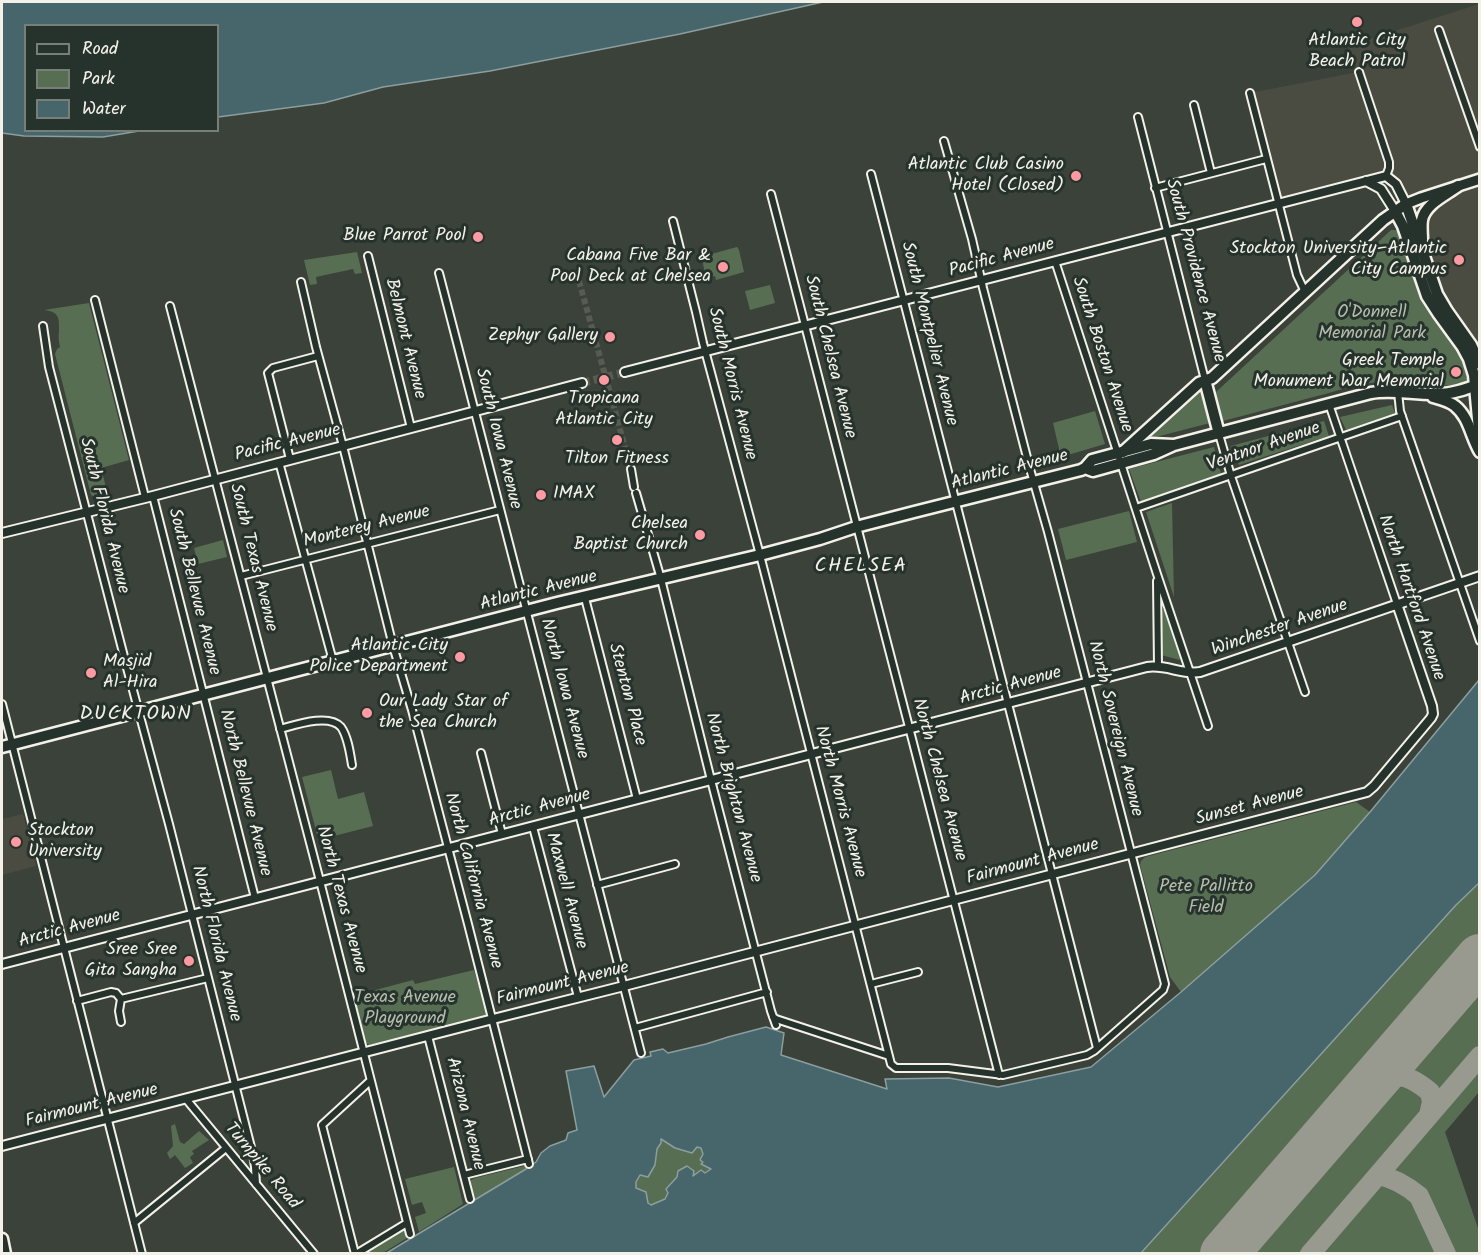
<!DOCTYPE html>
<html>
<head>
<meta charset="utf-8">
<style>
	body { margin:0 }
	#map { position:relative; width:1481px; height:1255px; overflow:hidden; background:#3b4239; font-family:Kalam,sans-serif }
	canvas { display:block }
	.frame { position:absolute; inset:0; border:3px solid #f4f1e8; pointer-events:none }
	.legend { position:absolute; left:24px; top:24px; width:195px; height:108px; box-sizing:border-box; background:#26332d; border:2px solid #787f78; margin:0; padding:8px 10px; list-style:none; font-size:18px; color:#f4f1e8 }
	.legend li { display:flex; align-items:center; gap:12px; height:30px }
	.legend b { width:30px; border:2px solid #787f78 }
</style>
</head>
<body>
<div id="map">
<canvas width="1481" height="1255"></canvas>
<div class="frame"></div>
<ul class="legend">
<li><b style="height:8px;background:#26332d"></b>Road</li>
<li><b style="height:16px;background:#586e53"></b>Park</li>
<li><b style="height:16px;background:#46666c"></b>Water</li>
</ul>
</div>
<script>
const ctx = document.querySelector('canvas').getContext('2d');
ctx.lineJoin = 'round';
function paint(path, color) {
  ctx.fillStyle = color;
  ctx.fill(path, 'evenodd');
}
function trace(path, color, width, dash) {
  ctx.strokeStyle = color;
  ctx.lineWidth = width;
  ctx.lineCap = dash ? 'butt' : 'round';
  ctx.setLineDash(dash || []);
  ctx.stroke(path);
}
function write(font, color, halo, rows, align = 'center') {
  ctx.font = font + ' Kalam,sans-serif';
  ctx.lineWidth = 6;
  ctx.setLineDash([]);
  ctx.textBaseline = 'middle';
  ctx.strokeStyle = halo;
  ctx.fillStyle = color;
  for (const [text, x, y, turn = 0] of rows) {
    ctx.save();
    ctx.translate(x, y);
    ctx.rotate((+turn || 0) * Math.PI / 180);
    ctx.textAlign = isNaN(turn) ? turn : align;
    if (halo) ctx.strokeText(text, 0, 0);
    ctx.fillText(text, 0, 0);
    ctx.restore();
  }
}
paint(new Path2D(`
	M1479,4v360l-32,-53 -41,-107 -16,-26 -111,25 -29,-110 108,-21 -10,-26z
	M23,814l13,52 -34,9v-56z`), '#4a4c42');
paint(new Path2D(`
	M1391,230h5l3,3 27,71 37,49 6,18 1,9c-32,14 -67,-2 -100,3 -17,2 -33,8 -49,12 -33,9 -65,17 -98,26l-7,-29z
	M737,247l2,3 5,22 -28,8 -1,-4 -9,2 -4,-19 2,-3z
	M357,252l5,21 -7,1 -2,-5 -37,8 1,7 -7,1 -6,-25z
	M770,285l5,18 -25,7 -5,-19z
	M89,303l40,157 -28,8 7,27 -11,3 -6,-3 -36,-141 2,-5 3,-2c-1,-5 -2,-10 -1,-16 0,-13 1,-19 -15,-21z
	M1201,388l9,35 -62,16v-1z
	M1392,405l3,8 -49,17 -6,-13z
	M1095,411l10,33 -44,13 -8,-34z
	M1324,421l5,15 -90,29 -8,-19z
	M1214,447l7,27 -80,28 -12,-33z
	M1172,503v1l2,93 -28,-85z
	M1129,511l8,31 -71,18 -8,-31z
	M223,540l4,17 -29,7 -4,-16z
	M1164,609l16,48v3l-19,-5 1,-44z
	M331,770l7,29 26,-7 9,34 -39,10 -1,-2 -15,4 -16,-61z
	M1356,802l14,10 -55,63 -134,117 -11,-15 -30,-112 1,-4 4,-4z
	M1479,883v209l-34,40 34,99v22l-338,1 315,-349z
	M474,970l12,41v3l-3,3 -109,27 -5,1 -3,-2 -13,-47 60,-16 2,4z
	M175,1124l5,18 4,2 15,-13 10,9 -17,11 2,3 -4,3 3,6 -8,5 -10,-13 -5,4 -3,-6 6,-7 -2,-20z
	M661,1138c11,10 18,11 31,14l5,-5 4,1 5,19 6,2 -20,9 -14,-6 -1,5 -11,11 2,5 -3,6 -15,6 -2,-2 -5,-13 -7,-2v-6l4,-7 8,2 7,-12 2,-16 4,-6z
	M524,1166h2v3l-51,31 -5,-16 1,-4 4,-2z
	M454,1167l9,37 -44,28 -4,-15 11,-4 -4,-11 -10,3 -7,-26z
	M405,1229l2,9 -24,15 -21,1 38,-23z`), '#586e53');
const water = new Path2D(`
	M2,2h821l-143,32 -190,37 -107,16 -59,16 -106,14v-91h-192v104l113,1 -36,6 -79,-1 -22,-3z
	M1479,680v203l-23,22 -315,348 -756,1 141,-85 10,-7 5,-9 9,-7 16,-6 2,-7 9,-3 -11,-59 28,-5 10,31 30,-37 17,-4 -1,-4 13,-3 5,4 38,-9 22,-7 38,-10 18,6 -3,22 106,34 -2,-10 64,-1 49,9 93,-20 90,-75 134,-117 55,-63zM661,1139l14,9 17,5 5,-6 4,1 2,6 -3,6 3,2 -2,2 10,5 -6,4 -4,-3 -8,6 1,-5 -7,-5 -9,5 -1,6 -11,12 2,4 -3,6 -14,6 -3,-2 -2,-11 -10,-4v-6l4,-7 8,2 7,-12 2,-16 4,-6z`);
paint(water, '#46666c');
trace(water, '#8c9e9e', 1.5);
trace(new Path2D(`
	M1369,1086c26,-16 39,-12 61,6l2,10 -3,13
	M1378,1175l102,-119
	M1310,1254l68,-79c16,3 28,10 41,21l27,58`), '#989a90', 20);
trace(new Path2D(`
	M1224,1254l256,-296`), '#989a90', 48);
trace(new Path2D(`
	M579,281l52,188`), '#575c53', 6, [6, 3]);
trace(new Path2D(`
	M582,383l43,-11`), '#575c53', 8, [8, 4]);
const minor = new Path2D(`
	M1439,30l41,117
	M1359,72l30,90v6l-3,8
	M1250,93l47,182 8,17
	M1194,105l17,68
	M1138,117l67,263
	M871,174l226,874
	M1155,188l111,-29
	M771,194l228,881
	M673,221l23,91 7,31 57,212 131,509 5,4h52l55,7 84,-20 7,-4 69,-61 2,-6 -117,-452 -18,-63 -47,-181 -11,-49 -28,-98
	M368,256l43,172
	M1055,261l102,313 51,152
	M439,273l202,780
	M301,282l15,65 27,99 50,200 19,64 56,214 61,240
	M95,300l50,197
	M170,306l150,575 90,353
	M43,326l6,41 78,301 42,156 84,331 2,12 1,17
	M1398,392l2,19 80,230
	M1329,404l68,200
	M1219,434l12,42 74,216
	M290,459l-22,-86 5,-5 45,-12
	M279,462l54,199
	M631,469l3,18
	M636,493l25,86 50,201 60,231 5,14
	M153,496l102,402
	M1136,508l266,-92
	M241,576l259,-66
	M1157,581l1,85
	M585,598l52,201
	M2,704l140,550
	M280,729c15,-4 49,-16 61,-2 7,10 9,26 11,38
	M481,753l21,81
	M533,827l45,170
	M597,885l78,-21
	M871,984l47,-12
	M121,999l87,-21
	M77,1001l34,-9 5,1 5,6 -2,12 2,11
	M773,1017l3,2 113,37
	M635,1028l132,-36
	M428,1036l42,163
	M186,1099l128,155
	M464,1175l64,-16
	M134,1223l92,-75
	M355,1254l-33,-129 48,-44
	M356,1254l51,-31`);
const tertiary = new Path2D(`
	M1366,181l15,8 14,22
	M625,372l761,-196 10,8 10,20
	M2,533l151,-37 429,-113
	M2,964l1145,-297c19,-3 35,8 53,5l280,-96
	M2,1146l491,-127 131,-33 743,-194 7,-6 57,-68 2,-4 -1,-8 -35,-102`);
const secondary = new Path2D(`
	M1406,204l15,-6 59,-19`);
const primary = new Path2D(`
	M1395,211l8,15 24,70 11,17 24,33 7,13 5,16 6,66
	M1422,240c0,-6 -1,-13 0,-20 3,-16 24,-25 36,-34
	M1205,380l14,54
	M1123,452l76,-69 13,-5 171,-158 23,-16 31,90 10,17 24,34 9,19
	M2,1239l3,15`);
const trunk = new Path2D(`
	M1433,397c7,2 16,4 22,9 14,11 16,31 25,46
	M1085,468l8,3 61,-17 20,-9 197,-52c22,-4 44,2 67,1 14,0 28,-5 42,-10
	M2,747l555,-144 203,-48 60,-16 36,-12 58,-15 167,-42 4,-2 7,-8 59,-16 23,1`);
trace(minor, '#f4f1e8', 10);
trace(tertiary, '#f4f1e8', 12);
trace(secondary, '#f4f1e8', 14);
trace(primary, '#f4f1e8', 15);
trace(trunk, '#f4f1e8', 15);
trace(minor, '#26332d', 6);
trace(tertiary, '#26332d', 8);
trace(secondary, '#26332d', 9);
trace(primary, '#26332d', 10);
trace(trunk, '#26332d', 10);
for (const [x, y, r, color] of [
	[1357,22,6,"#ff9aa2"],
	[1076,176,6,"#ff9aa2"],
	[478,237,6,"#ff9aa2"],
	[1459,260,6,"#ff9aa2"],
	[723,267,6,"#ff9aa2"],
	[610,337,6,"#ff9aa2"],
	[1456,372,6,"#ff9aa2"],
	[604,380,6,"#ff9aa2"],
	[617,440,6,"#ff9aa2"],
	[541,495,6,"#ff9aa2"],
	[700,535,6,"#ff9aa2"],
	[460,657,6,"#ff9aa2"],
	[91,673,6,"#ff9aa2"],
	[367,713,6,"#ff9aa2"],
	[16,842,6,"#ff9aa2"],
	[189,961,6,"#ff9aa2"]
]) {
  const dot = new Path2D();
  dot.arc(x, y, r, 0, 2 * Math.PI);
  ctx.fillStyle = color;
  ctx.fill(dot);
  trace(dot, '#26332d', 2);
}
write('18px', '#f4f1e8', '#26332d', [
	["Atlantic City",1357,42,"center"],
	["Beach Patrol",1357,63,"center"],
	["Atlantic Club Casino",1064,166],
	["Hotel (Closed)",1064,187],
	["Blue Parrot Pool",466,237],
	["Stockton University–Atlantic",1447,250],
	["City Campus",1447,271],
	["Cabana Five Bar &",711,257],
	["Pool Deck at Chelsea",711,278],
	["Zephyr Gallery",598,337],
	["Greek Temple",1444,362],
	["Monument War Memorial",1444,383],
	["Tropicana",604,400,"center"],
	["Atlantic City",604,421,"center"],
	["Tilton Fitness",617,460,"center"],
	["IMAX",553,495,"left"],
	["Chelsea",688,525],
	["Baptist Church",688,546],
	["Atlantic City",448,647],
	["Police Department",448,668],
	["Masjid",103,663,"left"],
	["Al-Hira",103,684,"left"],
	["Our Lady Star of",379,703,"left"],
	["the Sea Church",379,724,"left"],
	["Stockton",28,832,"left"],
	["University",28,853,"left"],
	["Sree Sree",177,951],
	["Gita Sangha",177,972]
], 'right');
write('18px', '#f4f1e8', '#26332d', [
	["Pacific Avenue",1002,259,-15],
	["South Providence Avenue",1194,271,75],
	["South Montpelier Avenue",928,334,76],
	["Belmont Avenue",404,339,76],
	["South Boston Avenue",1101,355,72],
	["South Chelsea Avenue",829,357,76],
	["South Morris Avenue",731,384,76],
	["South Iowa Avenue",497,439,76],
	["Pacific Avenue",288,444,-14],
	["Ventnor Avenue",1264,448,-19],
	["Atlantic Avenue",1010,471,-14],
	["South Florida Avenue",103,516,76],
	["Monterey Avenue",367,528,-14],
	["South Texas Avenue",252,558,76],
	["South Bellevue Avenue",193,592,76],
	["Atlantic Avenue",539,592,-14],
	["North Hartford Avenue",1410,598,71],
	["Winchester Avenue",1280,629,-19],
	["Arctic Avenue",1011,687,-15],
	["North Iowa Avenue",563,689,75],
	["Stenton Place",626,695,75],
	["North Sovereign Avenue",1114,729,76],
	["North Chelsea Avenue",938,780,75],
	["North Bellevue Avenue",244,793,76],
	["North Brighton Avenue",732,798,75],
	["North Morris Avenue",839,802,75],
	["Sunset Avenue",1250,807,-15],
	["Arctic Avenue",540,809,-15],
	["Fairmount Avenue",1033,863,-15],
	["North California Avenue",472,881,75],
	["Maxwell Avenue",565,891,75],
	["North Texas Avenue",340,900,75],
	["Arctic Avenue",70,930,-15],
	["North Florida Avenue",215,944,76],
	["Fairmount Avenue",563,985,-14],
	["Fairmount Avenue",92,1107,-14],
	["Arizona Avenue",464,1114,76],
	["Turnpike Road",261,1167,50]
]);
write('18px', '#b6bdac', '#26332d', [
	["O'Donnell",1372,314],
	["Memorial Park",1372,335],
	["Pete Pallitto",1206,888],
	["Field",1206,909],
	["Texas Avenue",405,999],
	["Playground",405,1020]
]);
ctx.letterSpacing = '1.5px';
write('20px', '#f4f1e8', '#26332d', [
	["CHELSEA",861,568],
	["DUCKTOWN",136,716]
]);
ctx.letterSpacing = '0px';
</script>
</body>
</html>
